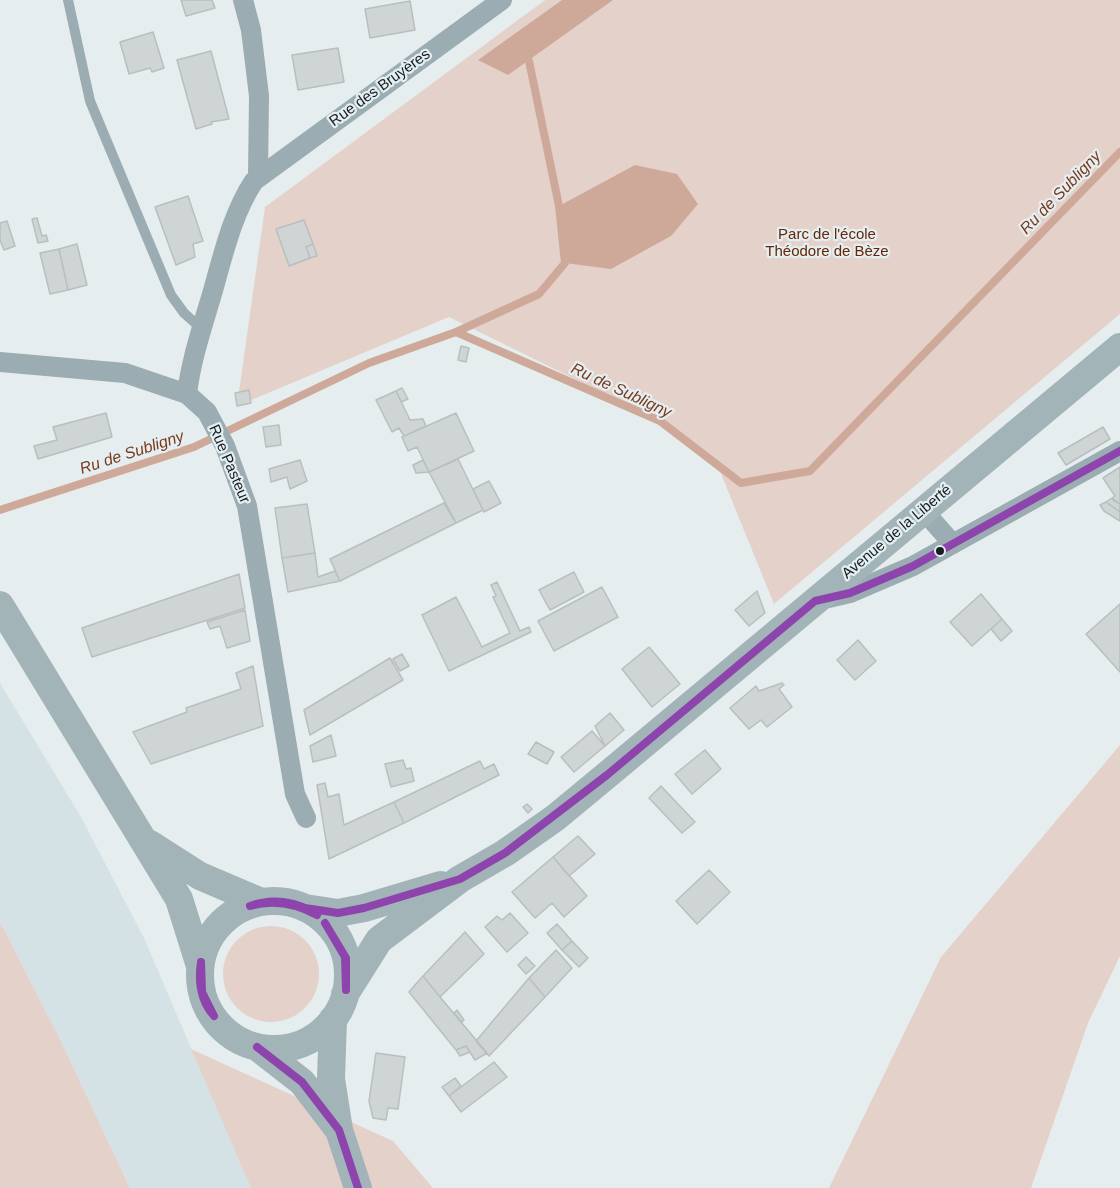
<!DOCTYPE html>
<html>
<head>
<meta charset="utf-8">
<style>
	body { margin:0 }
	canvas { display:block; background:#e6edee }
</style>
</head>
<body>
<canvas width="1120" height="1188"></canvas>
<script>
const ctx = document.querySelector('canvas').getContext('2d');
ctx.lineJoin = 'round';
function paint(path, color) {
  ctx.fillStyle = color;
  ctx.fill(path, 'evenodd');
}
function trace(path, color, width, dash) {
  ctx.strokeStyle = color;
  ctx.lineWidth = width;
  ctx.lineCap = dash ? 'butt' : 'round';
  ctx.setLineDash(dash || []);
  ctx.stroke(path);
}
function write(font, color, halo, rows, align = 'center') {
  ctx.font = font + ' Arial,sans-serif';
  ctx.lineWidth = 4.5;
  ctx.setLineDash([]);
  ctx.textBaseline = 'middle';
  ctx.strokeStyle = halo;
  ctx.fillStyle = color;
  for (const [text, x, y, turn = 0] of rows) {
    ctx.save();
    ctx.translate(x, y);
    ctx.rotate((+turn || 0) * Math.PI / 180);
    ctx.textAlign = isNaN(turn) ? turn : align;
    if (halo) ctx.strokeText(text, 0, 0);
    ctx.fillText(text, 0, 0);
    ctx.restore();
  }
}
paint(new Path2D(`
	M0,683l81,134 63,121 107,250h-121l-71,-151 -59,-115z`), '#d4e2e6');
paint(new Path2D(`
	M545,0h575v314l-346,290 -57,-140 -57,-43 -211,-104 -212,89 28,-199z
	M1120,745v211l-32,67 -57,165h-202l112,-231z
	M0,922l59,115 71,151h-130z
	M223 974a48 48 0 1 1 96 0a48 48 0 1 1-96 0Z
	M191,1049l202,92 40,47h-182z`), '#e4d2ca');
paint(new Path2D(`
	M562,0h51l-105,75 -30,-15z
	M635,165l42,9 21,30 -27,32 -60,33 -46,-6 -6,-57z`), '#cea99a');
trace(new Path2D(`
	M456,332l83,-38 26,-31 -6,-57 -30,-145
	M0,510l194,-63 175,-84 87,-31 204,89 81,62 69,-12 310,-319`), '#cea99a', 8);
const building = new Path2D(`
	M181,0h31l3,8 -29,8z
	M410,1l5,29 -45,8 -5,-29z
	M153,32l11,36 -12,4 -2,-4 -21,6 -9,-32z
	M338,48l6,34 -46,8 -6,-35z
	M211,51l18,68 -18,3 1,2 -16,5 -19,-69z
	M188,196l15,45 -10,3 2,13 -19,8 -21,-58z
	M37,218l5,18 4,-1 2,6 -10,2 -6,-24z
	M304,220l9,24 -7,3 4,11 -21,8 -13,-37z
	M7,221l8,25 -11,4 -4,-10v-17z
	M77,244l10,41 -19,5 -9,-41z
	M313,244l4,12 -7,2 -4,-11z
	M59,249l9,41 -18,4 -10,-41z
	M461,346l8,2 -3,14 -8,-2z
	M402,388l6,11 -7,3 -5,-11z
	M249,390l2,13 -14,3 -2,-13z
	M396,391l14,29 13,-1 3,7 -22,10 -5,-8 -7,4 -16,-32z
	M106,413l6,24 -74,22 -4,-13 23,-6 -4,-13z
	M456,413l18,38 -45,21 -12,-25 -9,4 -6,-14z
	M279,425l2,20 -15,2 -3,-20z
	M1103,427l7,12 -44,26 -8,-12z
	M458,459l25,51 -27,13 -27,-51z
	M300,460l7,21 -17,8 -3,-12 -16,5 -2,-13z
	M423,460l6,12 -13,1 -3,-8z
	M1120,467v37l-6,-3 -2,-3 3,-2 -12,-18z
	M489,481l12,22 -17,9 -11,-23z
	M1112,498l8,6v8l-14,-10z
	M1106,502l14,10v9l-16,-10 -4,-6z
	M444,503l12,20 -116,58 -10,-22z
	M307,504l8,49 -33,5 -7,-50z
	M315,553l3,24 17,-6 5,10 -52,11 -6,-34z
	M574,572l10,20 -34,18 -11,-20z
	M239,574l6,34 -153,49 -10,-29z
	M497,582l23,49 9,-4 2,5 -82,39 -27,-56 34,-18 26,50 28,-14 -17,-36 3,-1 -5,-11z
	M602,587l16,30 -64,34 -16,-30z
	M757,591l8,22 -16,13 -14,-16z
	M981,594l21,25 -30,27 -22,-24z
	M1120,604v68l-34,-38z
	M245,610l5,31 -23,7 -7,-22 -10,3 -3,-7z
	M1002,619l10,12 -11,10 -10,-12z
	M858,640l18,21 -21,19 -18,-20z
	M649,647l31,37 -28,23 -30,-38z
	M402,654l7,12 -9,5 -7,-12z
	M390,658l13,22 -93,55 -6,-25z
	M253,666l10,60 -112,38 -18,-32 54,-20 -1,-4 55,-19 -5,-16z
	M782,683l2,2 -5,4 13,18 -25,20 -6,-7 -12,9 -19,-21 26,-22 3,5z
	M610,713l14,17 -19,16 -10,-20z
	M592,731l13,15 -31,26 -13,-15z
	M331,735l5,21 -23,6 -3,-16z
	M536,742l18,10 -7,12 -19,-10z
	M705,750l16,19 -29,25 -17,-20z
	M403,760l3,9 5,-1 3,13 -23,6 -6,-23z
	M480,761l4,8 10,-5 5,11 -95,48 -10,-21z
	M325,783l3,14 11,-3 5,31 50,-23 10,21 -75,36 -12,-74z
	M661,786l34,36 -13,11 -33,-35z
	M527,804l5,5 -4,4 -5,-6z
	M578,836l17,18 -26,22 -16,-19z
	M553,857l34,39 -23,21 -12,-14 -17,15 -23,-26z
	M709,870l21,22 -33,32 -21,-23z
	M510,913l18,20 -21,19 -22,-25 12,-11 5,4z
	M557,924l15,17 -10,9 -15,-17z
	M465,932l19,22 -44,43 -17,-21z
	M572,941l16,17 -9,9 -17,-17z
	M556,950l16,18 -27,29 -16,-19z
	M526,957l9,9 -9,8 -8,-9z
	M423,976l17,21 47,56 -12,7 -9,-14 -10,4 -47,-58z
	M529,978l16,19 -56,59 -13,-15z
	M457,1010l7,10 -2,2 -8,-9z
	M466,1046l4,6 -10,4 -4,-6z
	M376,1053l29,4 -7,52 -10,-1 -2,12 -13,-2 -4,-17z
	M494,1062l13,15 -46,35 -12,-16z
	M455,1078l6,8 -12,10 -7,-9z`);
paint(building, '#cfd4d5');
trace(building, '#b9bebf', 1.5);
trace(new Path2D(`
	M68,0l22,101 81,194 13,18 18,16`), '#9bacb2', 10);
trace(new Path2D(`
	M243,0l8,30 8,66 -1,80
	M0,362l125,11 62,21 20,18 18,34 22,60 48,288 11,24
	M187,394c4,-34 15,-66 25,-100 11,-38 20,-80 42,-113l248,-181
	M923,510l30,34
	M820,600l30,-7 63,-27 207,-115`), '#9bacb2', 20);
trace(new Path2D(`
	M0,605l179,294 21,67
	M150,844l50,32 61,26
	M200 975a74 74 0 1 1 148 0a74 74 0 1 1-148 0Z
	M305,908l33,5 26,-5 77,-23
	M345,994l34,-54 81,-61 45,-26 50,-35 52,-43 513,-428
	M333,1019l-2,60 8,51 19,58
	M257,1047l45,35 36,47`), '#a2b4b8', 28);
trace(new Path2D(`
	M250,906c23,-8 47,-5 67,9
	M250,906c24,-7 45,-3 67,9
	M305,908l33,5 26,-5 96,-29 45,-26 102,-78 208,-174 35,-8 63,-27 207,-115
	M325,923l21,35v32
	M325,923l20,34 1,33
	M201,962l1,30 12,24
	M201,962c-3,20 0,39 13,54
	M257,1047l45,35 37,48 19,58`), '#8e44ad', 8);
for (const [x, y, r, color] of [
	[940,551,5,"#191d1e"]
]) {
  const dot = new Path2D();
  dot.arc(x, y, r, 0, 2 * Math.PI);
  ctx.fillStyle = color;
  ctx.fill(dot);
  trace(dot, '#e3eff2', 2);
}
write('15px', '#191d1e', '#e3eff2', [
	["Rue des Bruyères",380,88,-36],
	["Rue Pasteur",229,464,67],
	["Avenue de la Liberté",897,532,-40]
]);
write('15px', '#682502', '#e3eff2', [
	["Parc de l'école",827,235],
	["Théodore de Bèze",827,252]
]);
write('italic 16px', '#7e381a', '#e3eff2', [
	["Ru de Subligny",1061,193,-46],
	["Ru de Subligny",621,391,25],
	["Ru de Subligny",132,453,-18]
]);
</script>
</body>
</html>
